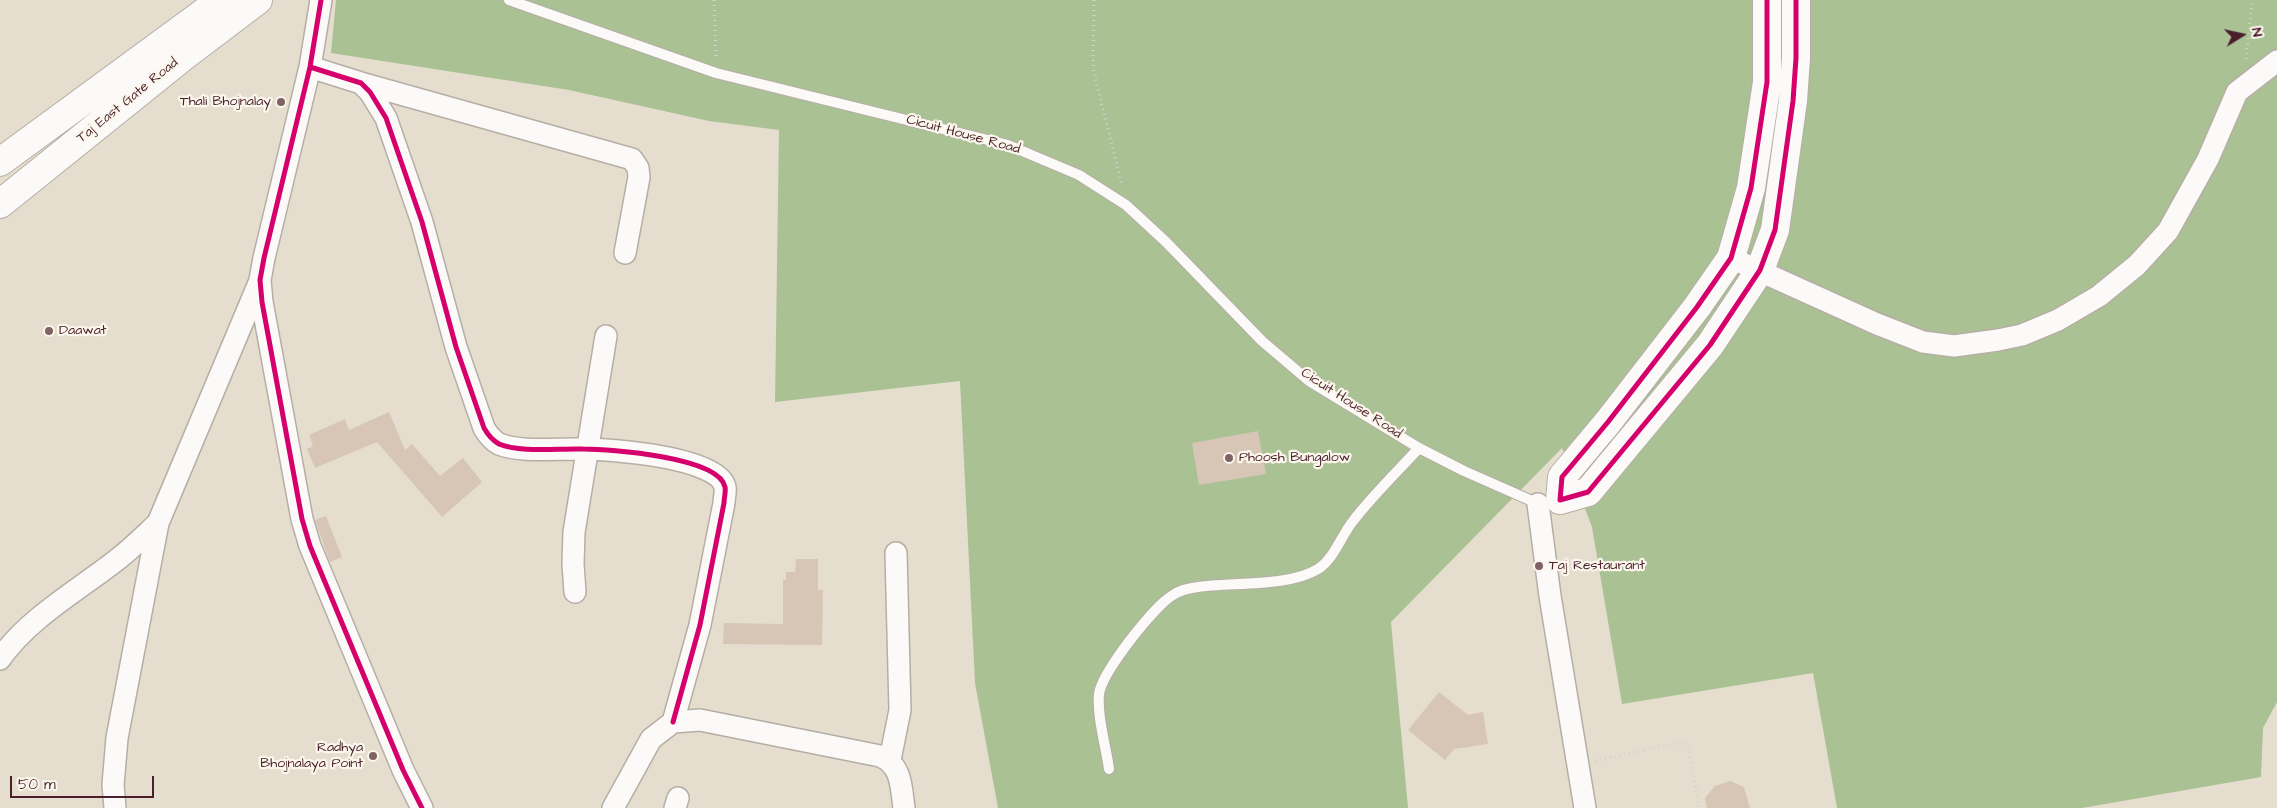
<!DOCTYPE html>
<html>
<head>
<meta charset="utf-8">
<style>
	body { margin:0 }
	#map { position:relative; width:2277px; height:808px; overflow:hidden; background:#e5dece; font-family:"Architects Daughter",sans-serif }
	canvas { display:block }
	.north { position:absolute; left:2217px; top:10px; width:50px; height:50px; -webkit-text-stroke:4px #fbf7ec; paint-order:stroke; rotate:80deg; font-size:14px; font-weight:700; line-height:20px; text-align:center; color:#4a1f2b }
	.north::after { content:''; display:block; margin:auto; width:18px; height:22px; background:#4a1f2b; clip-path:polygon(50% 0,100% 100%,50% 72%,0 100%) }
	.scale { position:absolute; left:10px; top:776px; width:144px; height:22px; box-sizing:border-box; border:2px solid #4a1f2b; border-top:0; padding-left:6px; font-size:15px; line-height:18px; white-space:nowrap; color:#4a1f2b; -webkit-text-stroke:4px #fbf7ec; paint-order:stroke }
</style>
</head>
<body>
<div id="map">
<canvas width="2277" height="808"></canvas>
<div class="north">N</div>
<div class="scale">50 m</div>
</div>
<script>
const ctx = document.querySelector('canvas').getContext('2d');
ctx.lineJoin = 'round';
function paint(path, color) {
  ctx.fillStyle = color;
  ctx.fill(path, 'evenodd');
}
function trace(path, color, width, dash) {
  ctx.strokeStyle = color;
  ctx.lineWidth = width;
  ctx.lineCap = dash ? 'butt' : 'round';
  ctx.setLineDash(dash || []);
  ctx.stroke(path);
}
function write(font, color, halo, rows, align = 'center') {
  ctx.font = font + ' "Architects Daughter",sans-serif';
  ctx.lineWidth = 4.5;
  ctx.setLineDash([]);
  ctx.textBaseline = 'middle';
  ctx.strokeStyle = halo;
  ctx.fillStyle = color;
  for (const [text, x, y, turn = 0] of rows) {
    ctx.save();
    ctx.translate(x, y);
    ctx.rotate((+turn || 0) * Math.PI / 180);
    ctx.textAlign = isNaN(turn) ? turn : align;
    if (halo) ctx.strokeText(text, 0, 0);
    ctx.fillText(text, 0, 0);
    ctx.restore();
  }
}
paint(new Path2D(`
	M336,0h1941v702l-14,26 -2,49 -179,31h-245l-24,-135 -191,31 -30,-177 -30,-79 -171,174 17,186h-410l-23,-125 -15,-302 -185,21 4,-272 -70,-9 -140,-31 -238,-37z`), '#aac194');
paint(new Path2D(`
	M389,412l16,38 7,-6 28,32 23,-18 19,24 -40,35 -65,-75 -62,26 -8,-19 6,-3 -4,-11 36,-16 4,11z
	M1258,431l8,43 -67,11 -7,-42z
	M326,516l16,41 -12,5 -15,-42z
	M796,559h22v31h5l-1,55 -99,-1 1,-21 59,1v-44h3v-8h9z
	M1439,692l29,23 15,-3 5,32 -34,5 -9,11 -37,-30z
	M1730,781l14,6 6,21h-43l-2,-10 10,-12z`), '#d7c6b6');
const lane = new Path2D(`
	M509,0l207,73 292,72 71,30 47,30 40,37 96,99 47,40 110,67 45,23 75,33
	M1109,769c-3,-23 -12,-51 -10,-75 3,-22 55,-88 74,-99 7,-5 17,-7 25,-8 33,-5 91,0 120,-18 16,-10 23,-33 35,-48 20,-26 44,-49 66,-73`);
const street = new Path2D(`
	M321,0l-11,67 -46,191 -4,22 2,22 40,217 8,27 93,224 19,38
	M310,67l51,16 9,9 16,26 36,104 34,125 28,81c4,7 8,12 15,16 21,9 61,4 84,5 27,0 136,8 142,38 1,5 -1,11 -1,16l-24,122 -27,97
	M361,83l271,76 6,9 1,9 -14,76
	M1731,258l146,66 46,18 31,4 44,-6 24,-5 36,-15 41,-24 38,-31 31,-34 40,-72 29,-67 40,-31
	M1538,504l12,92 35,212
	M575,592l-2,-28 1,-32 32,-196
	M0,659c27,-40 80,-70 118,-100 14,-11 27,-24 40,-36
	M890,760l10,-50 -4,-157
	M115,808l-2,-23 4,-47 41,-215 101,-240
	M613,808l38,-69 22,-17 27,-2 180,36c22,9 21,31 24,52
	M675,808l3,-10`);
const secondary = new Path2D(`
	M1767,0v82l-16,106 -20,70 -34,49 -89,115 -46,55 -2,23 28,-8 122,-147 50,-75 15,-40 18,-129 3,-43v-58`);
const primary = new Path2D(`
	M0,162l221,-162
	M0,204l184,-148 74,-56`);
trace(lane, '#b6aea5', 12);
trace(street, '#b6aea5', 24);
trace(secondary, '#b6aea5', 30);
trace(primary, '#b6aea5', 30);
trace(new Path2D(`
	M714,0l2,59
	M1094,0l-1,68 29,118
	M2246,59l6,-59
	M1595,761l92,-20 12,67`), '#d5d1ce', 3, [1, 4]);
trace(lane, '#fbfaf8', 10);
trace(street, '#fbfaf8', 21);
trace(secondary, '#fbfaf8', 28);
trace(primary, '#fbfaf8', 28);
trace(new Path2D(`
	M321,0l-11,67 -46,191 -4,22 2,22 40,217 8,27 93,224 19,38
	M1767,0v82l-16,106 -20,70 -34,49 -89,115 -46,55 -2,23 28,-8 122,-147 50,-75 15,-40 18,-129 3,-43v-58
	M310,67l51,16 9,9 16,26 36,104 34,125 28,81c4,7 8,12 15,16 21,9 61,4 84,5 27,0 136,8 142,38 1,5 -1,11 -1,16l-24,122 -27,97`), '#d6006c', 5);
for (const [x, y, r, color] of [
	[281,102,5,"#806264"],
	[49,331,5,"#806264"],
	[1229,458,5,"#806264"],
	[1539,566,5,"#806264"],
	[373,756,5,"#806264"]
]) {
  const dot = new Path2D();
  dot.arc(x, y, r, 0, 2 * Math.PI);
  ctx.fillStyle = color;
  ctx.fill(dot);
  trace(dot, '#fbf7ec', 2);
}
write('14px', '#4a1f2b', '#fbf7ec', [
	["Taj East Gate Road",128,101,-39],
	["Cicuit House Road",963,135,15],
	["Cicuit House Road",1351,404,33]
]);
write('14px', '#4a1f2b', '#fbf7ec', [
	["Thali Bhojnalay",271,102,"right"],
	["Daawat",59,331],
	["Phoosh Bungalow",1239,458],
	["Taj Restaurant",1549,566],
	["Radhya",363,748,"right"],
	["Bhojnalaya Point",363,764,"right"]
], 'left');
</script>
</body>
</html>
